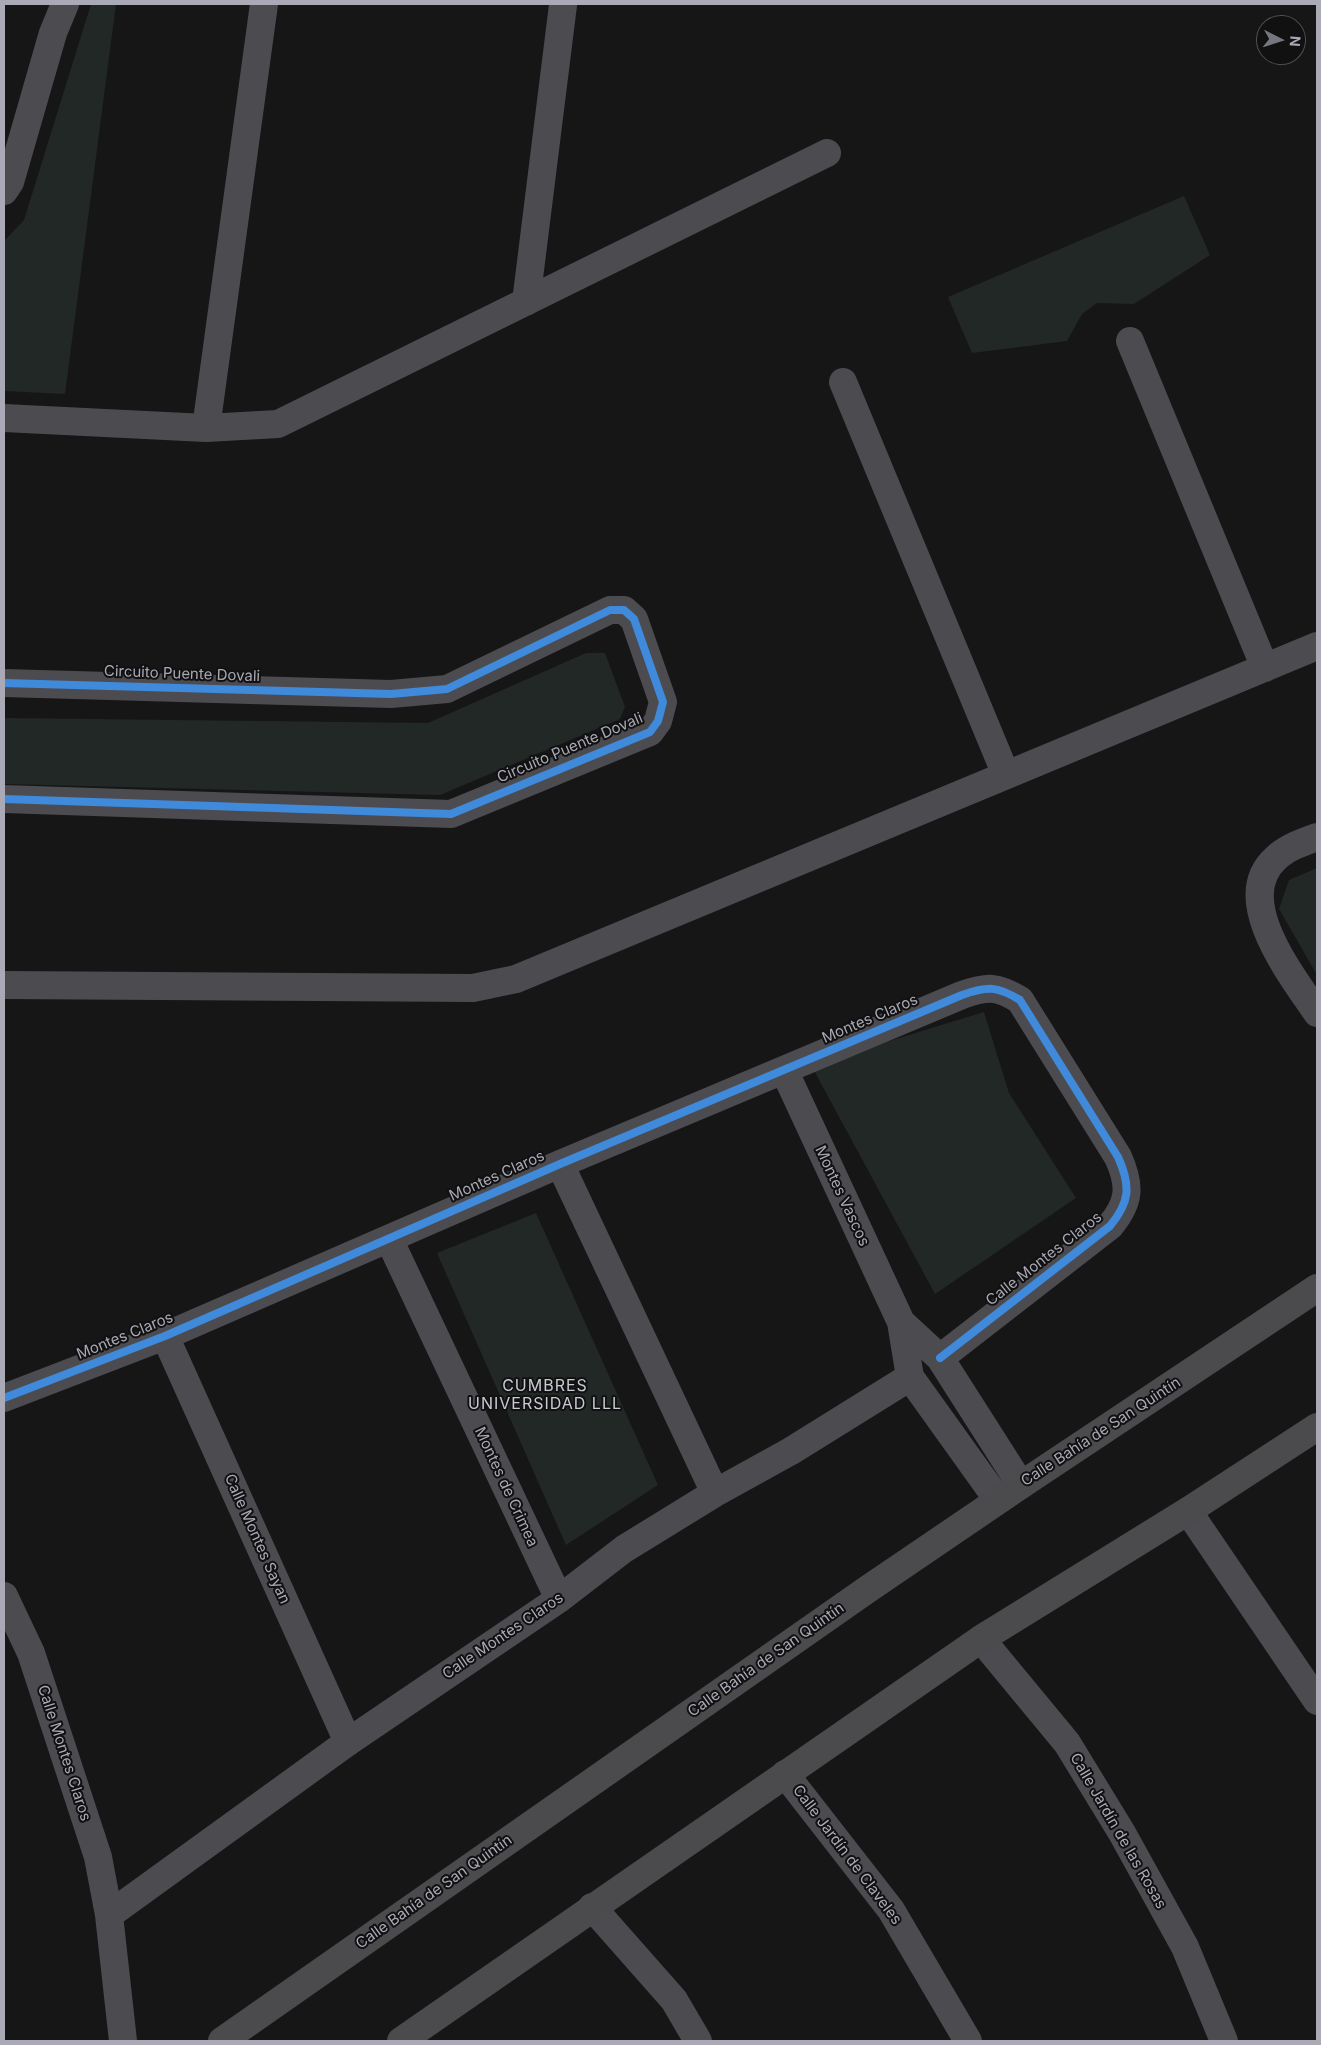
<!DOCTYPE html>
<html>
<head>
<meta charset="utf-8">
<style>
	body { margin:0 }
	#map { position:relative; width:1321px; height:2045px; overflow:hidden; background:#161617; font-family:Inter,sans-serif }
	canvas { display:block }
	.frame { position:absolute; inset:0; border:5px solid #a9aab6; pointer-events:none }
	.north { position:absolute; left:1256px; top:15px; width:50px; height:50px; box-sizing:border-box; background:#111112; border:1px solid #4e4e54; border-radius:50%; rotate:95deg; font-size:14px; font-weight:700; line-height:20px; text-align:center; color:#a9aab6 }
	.north::after { content:''; display:block; margin:auto; width:18px; height:22px; background:#76767e; clip-path:polygon(50% 0,100% 100%,50% 72%,0 100%) }
</style>
</head>
<body>
<div id="map">
<canvas width="1321" height="2045"></canvas>
<div class="frame"></div>
<div class="north">N</div>
</div>
<script>
const ctx = document.querySelector('canvas').getContext('2d');
ctx.lineJoin = 'round';
function paint(path, color) {
  ctx.fillStyle = color;
  ctx.fill(path, 'evenodd');
}
function trace(path, color, width, dash) {
  ctx.strokeStyle = color;
  ctx.lineWidth = width;
  ctx.lineCap = dash ? 'butt' : 'round';
  ctx.setLineDash(dash || []);
  ctx.stroke(path);
}
function write(font, color, halo, rows, align = 'center') {
  ctx.font = font + ' Inter,sans-serif';
  ctx.lineWidth = 4;
  ctx.setLineDash([]);
  ctx.textBaseline = 'middle';
  ctx.strokeStyle = halo;
  ctx.fillStyle = color;
  for (const [text, x, y, turn = 0] of rows) {
    ctx.save();
    ctx.translate(x, y);
    ctx.rotate((+turn || 0) * Math.PI / 180);
    ctx.textAlign = isNaN(turn) ? turn : align;
    if (halo) ctx.strokeText(text, 0, 0);
    ctx.fillText(text, 0, 0);
    ctx.restore();
  }
}
paint(new Path2D(`
	M91,4h25l-51,390 -61,-3v-150l20,-21z
	M1184,196l26,59 -76,49 -37,-1 -15,11 -15,27 -95,12 -24,-56z
	M586,653h19l20,54 -5,12 -180,76 -436,-11v-66l424,5z
	M1317,868v107l-38,-66 10,-29z
	M984,1012l25,81 67,105 -141,96 -124,-229z
	M536,1213l122,272 -92,60 -129,-292z`), '#222825');
trace(new Path2D(`
	M4,191l6,-9 43,-149 12,-29
	M526,302l37,-297
	M1130,341l135,327
	M843,382l163,393
	M4,418l202,10 72,-4 549,-271
	M206,428l58,-424
	M4,683l387,11 56,-5 163,-79h14l10,9 29,83 -5,19 -8,11 -199,82 -447,-15
	M1317,837c-14,5 -29,10 -41,21 -46,41 17,119 41,155
	M4,985l469,3 43,-9 801,-333
	M784,1070l117,252 9,55 88,123
	M560,1164l155,329
	M389,1239l170,360
	M901,1322l39,36 81,127
	M165,1336l183,406
	M4,1398l161,-62 395,-172 402,-169c26,-9 35,-9 58,5l98,157c13,29 12,45 -8,69l-170,132
	M1188,1511l129,190
	M4,1596l27,57 67,204 11,58 14,126
	M981,1639l86,104 55,90 63,114 39,94
	M785,1774l106,136 77,131
	M592,1907l82,93 24,41
	M109,1915l239,-173 211,-143 65,-50 91,-56 76,-42 119,-74`), '#4c4c50', 28);
trace(new Path2D(`
	M222,2041l646,-452 153,-104 296,-197
	M401,2041l580,-402 207,-128 129,-84`), '#4b4b4d', 28);
trace(new Path2D(`
	M4,683l387,11 56,-5 163,-79h14l10,9 29,83 -5,19 -8,11 -199,82 -447,-15
	M4,1398l161,-62 395,-172 402,-169c26,-9 35,-9 58,5l98,157c13,29 12,45 -8,69l-170,132`), '#408adc', 8);
write('15px', '#a9aab6', '#111112', [
	["Circuito Puente Dovali",182,674,2],
	["Circuito Puente Dovali",570,748,-23],
	["Montes Claros",870,1019,-23],
	["Montes Claros",497,1176,-24],
	["Montes Vascos",842,1196,65],
	["Calle Montes Claros",1044,1259,-38],
	["Montes Claros",125,1336,-22],
	["Calle Bahía de San Quintín",1101,1432,-33],
	["Montes de Crimea",506,1487,65],
	["Calle Montes Sayan",257,1539,66],
	["Calle Montes Claros",503,1636,-34],
	["Calle Bahía de San Quintín",766,1660,-35],
	["Calle Montes Claros",64,1753,72],
	["Calle Jardín de las Rosas",1118,1831,60],
	["Calle Jardín de Claveles",847,1855,53],
	["Calle Bahía de San Quintín",434,1892,-35]
]);
ctx.letterSpacing = '1px';
write('16px', '#c9cad2', '#111112', [
	["CUMBRES",545,1386],
	["UNIVERSIDAD LLL",545,1404]
]);
ctx.letterSpacing = '0px';
</script>
</body>
</html>
